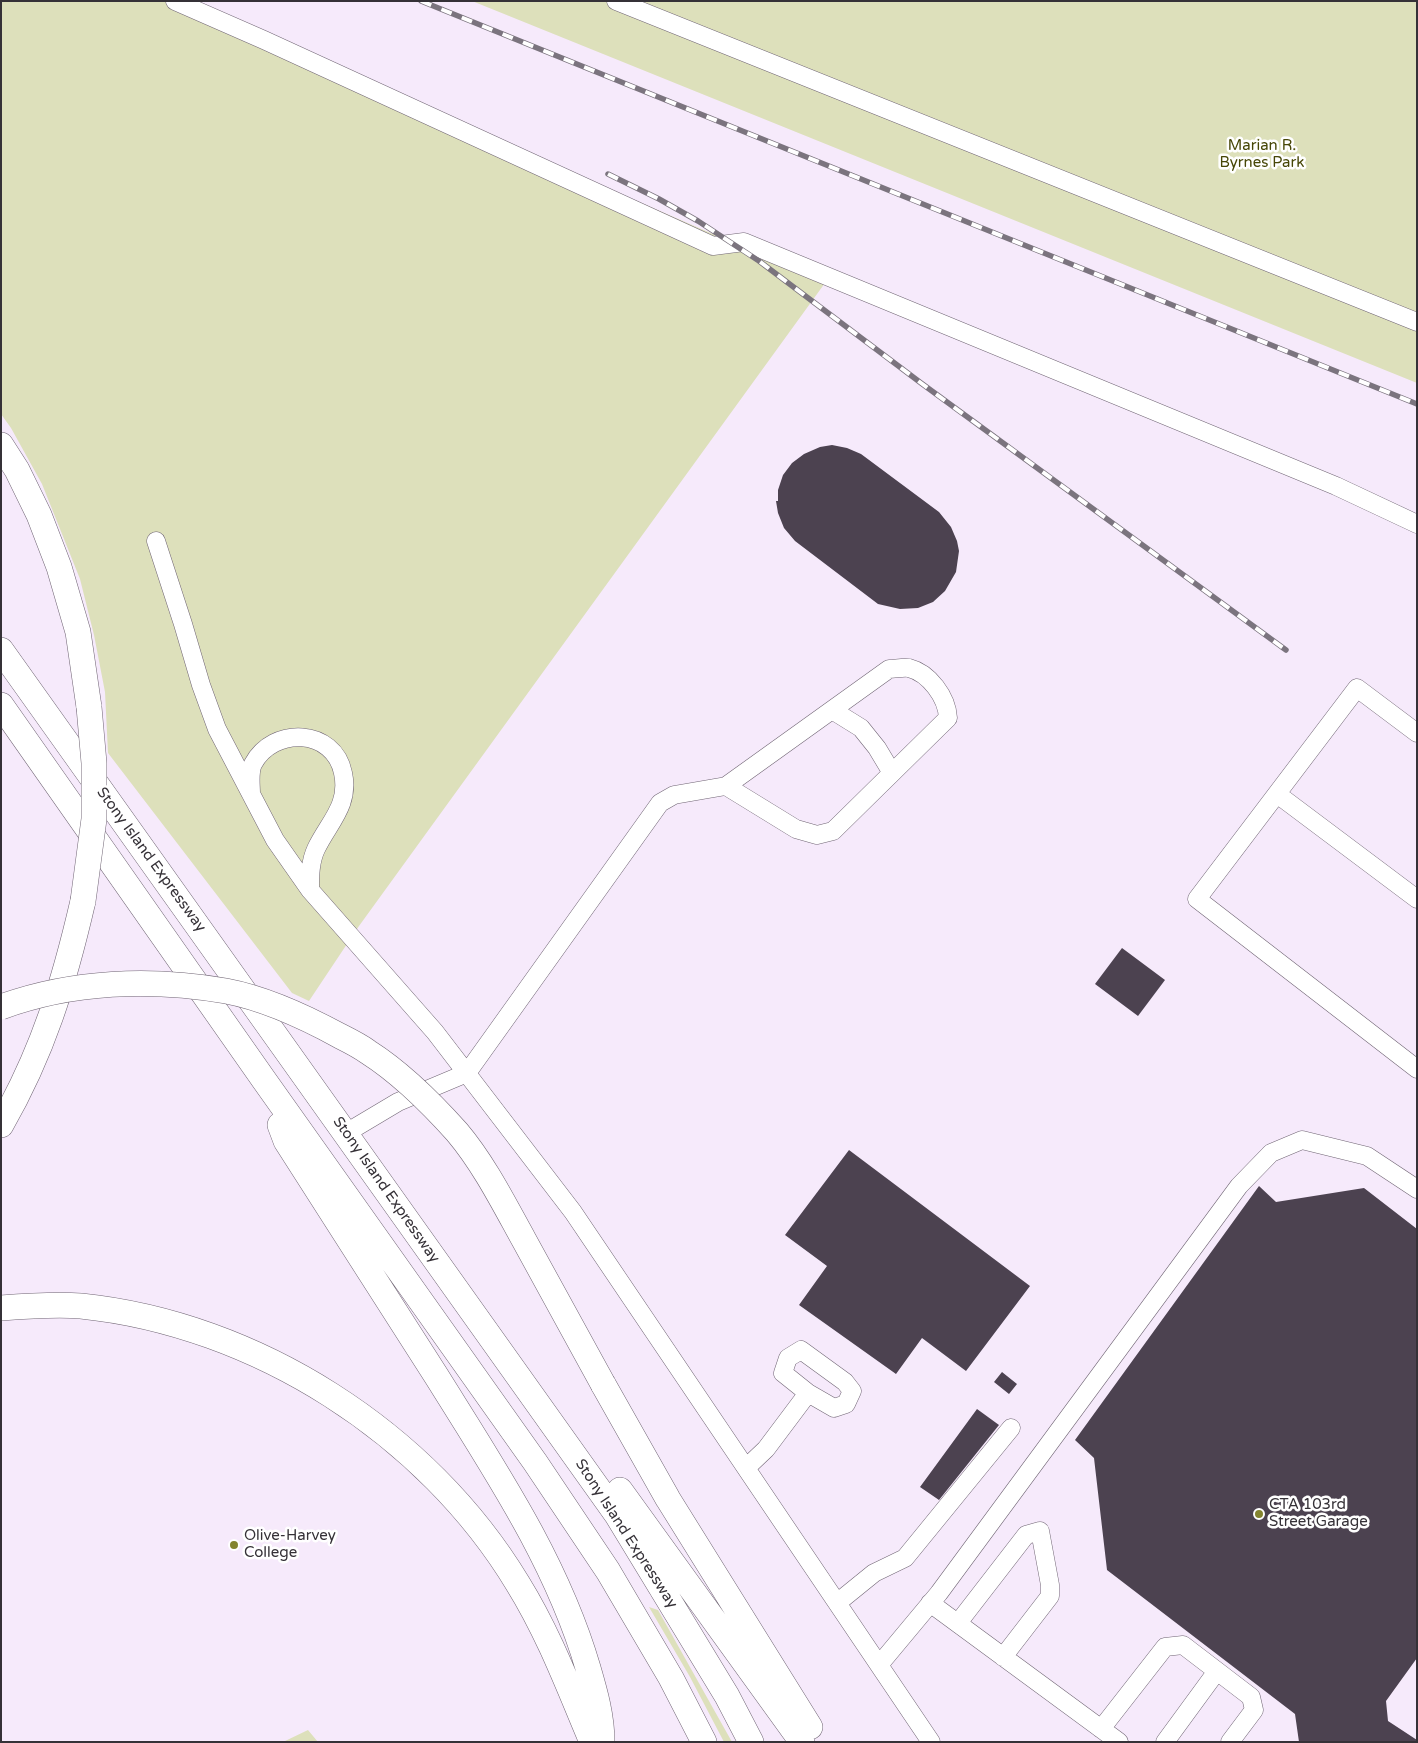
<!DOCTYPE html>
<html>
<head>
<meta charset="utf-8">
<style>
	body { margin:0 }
	#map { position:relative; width:1418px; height:1743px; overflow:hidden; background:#f6eafb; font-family:"Varela Round",sans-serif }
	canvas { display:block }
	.frame { position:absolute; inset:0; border:2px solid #353137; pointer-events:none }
</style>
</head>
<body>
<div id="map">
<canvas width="1418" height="1743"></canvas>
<div class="frame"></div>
</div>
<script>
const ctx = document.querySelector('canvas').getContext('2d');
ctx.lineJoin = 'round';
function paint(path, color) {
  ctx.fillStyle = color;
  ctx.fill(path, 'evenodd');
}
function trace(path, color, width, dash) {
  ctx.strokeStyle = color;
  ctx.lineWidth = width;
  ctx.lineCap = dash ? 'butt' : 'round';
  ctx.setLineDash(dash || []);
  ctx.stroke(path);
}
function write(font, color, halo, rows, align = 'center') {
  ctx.font = font + ' "Varela Round",sans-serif';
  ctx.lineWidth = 5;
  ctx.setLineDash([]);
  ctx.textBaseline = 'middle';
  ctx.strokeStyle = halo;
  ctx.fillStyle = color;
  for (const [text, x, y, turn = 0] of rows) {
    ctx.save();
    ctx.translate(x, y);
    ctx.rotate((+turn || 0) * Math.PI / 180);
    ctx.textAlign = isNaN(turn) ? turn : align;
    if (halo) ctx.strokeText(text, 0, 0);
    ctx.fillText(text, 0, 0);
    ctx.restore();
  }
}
paint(new Path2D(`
	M1,1h188l205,94 431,188 -466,643 -50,75 -17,-8 -184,-240 -3,-61 -11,-57 -14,-56 -38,-95 -31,-56 -10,-14z
	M472,1h945v382z
	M649,1607l9,3 74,132h-8l-34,-65z
	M308,1730l10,12h-35z`), '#dde0bb');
paint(new Path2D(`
	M832,445l15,3 14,6 78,58 12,15 6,14 2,10 -3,21 -11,19 -12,11 -15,6 -18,1 -22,-5 -83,-63 -11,-13 -6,-15 -2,-12h2v-11l5,-15 9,-12 12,-9 16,-7z
	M1122,948l43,32 -27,36 -43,-32z
	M849,1150l181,136 -64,85 -44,-33 -26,36 -97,-69 28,-39 -42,-31z
	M1259,1186l17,16 88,-14 53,41v429l-31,43 2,20 29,19v2h-118l-4,-28 -188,-144 -13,-112 -19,-18z
	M1002,1372l15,12 -8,10 -15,-12z
	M977,1409l22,16 -60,75 -19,-13z`), '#4c4250');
const minor = new Path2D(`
	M175,1l89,39 449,206 31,-4 592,244 81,38
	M616,1l801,321
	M156,541l27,83 18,61 16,44 58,111 35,50 125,142 138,180 358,530
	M832,710l29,18 16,20 15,25
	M1417,733l-60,-45 -160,211 220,170
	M251,794c0,-9 -2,-22 2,-30 20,-38 81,-36 90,9 7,32 -14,49 -27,76 -6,13 -6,27 -6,41
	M1277,794l140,105
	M346,1133l52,-31 69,-29 193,-270 14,-8 52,-9 163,-117c6,0 14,-2 20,-1 20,5 38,29 39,50l-115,113 -16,4 -21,-6 -70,-43
	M746,1468l20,-19 42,-56 -25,-20 5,-15 13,-8 44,32 7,9 -6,13 -12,4 -26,-15
	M837,1603l37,-30 31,-15 106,-130
	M930,1603l189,139
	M958,1623l68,-88 14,-4 10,54v11l-47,61
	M879,1665l60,-72 300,-407 32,-33 31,-13 65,16 50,33
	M1101,1729l64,-82 18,-2 68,52 3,13 -24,32
	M1165,1742l52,-71`);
const highway = new Path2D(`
	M1,445l16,25 22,45 20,52 19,65 11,75
	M1,650l616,865 110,181 24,46
	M1,705l263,375 271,382 73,109 63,107 33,64
	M1,1125c42,-73 63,-142 82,-224
	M280,1125l6,16c51,79 101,158 151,236 58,93 120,185 151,291 7,24 14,48 14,74
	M1,1308c26,-2 53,-4 80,-2 175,18 346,127 437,278 31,50 51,104 74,158
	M603,1384l65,115 142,228
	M620,1490l182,252`);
trace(minor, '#706574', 19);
trace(highway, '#706574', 26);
trace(minor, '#fff', 18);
trace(highway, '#fff', 25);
const rail = new Path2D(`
	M421,1l996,403
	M608,174l51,25 39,22 61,40 162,122 365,267`);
trace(rail, '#7b747e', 5.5);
trace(rail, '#fff', 4, [11]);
const highwayBridge = new Path2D(`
	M83,901l11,-82v-56l-5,-56
	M1,1007c71,-26 150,-29 225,-16 37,7 81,27 114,45 10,5 20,10 28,16 33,21 63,51 89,80 27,32 47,72 67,108 26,48 53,96 79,144`);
trace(highwayBridge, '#706574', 26, []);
trace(highwayBridge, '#fff', 25);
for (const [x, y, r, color] of [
	[1259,1514,5,"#83842e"],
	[234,1545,5,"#83842e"]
]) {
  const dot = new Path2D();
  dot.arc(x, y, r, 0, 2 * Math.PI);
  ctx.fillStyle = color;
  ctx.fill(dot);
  trace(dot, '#fff', 2);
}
write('15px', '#464606', '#fff', [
	["Marian R.",1262,146],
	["Byrnes Park",1262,163]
]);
write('15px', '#353137', '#fff', [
	["Stony Island Expressway",151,860,54],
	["Stony Island Expressway",386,1190,55],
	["Stony Island Expressway",626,1534,57]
]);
write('15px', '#353137', '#fff', [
	["CTA 103rd",1269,1505],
	["Street Garage",1269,1522],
	["Olive-Harvey",244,1536],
	["College",244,1553]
], 'left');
</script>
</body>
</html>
